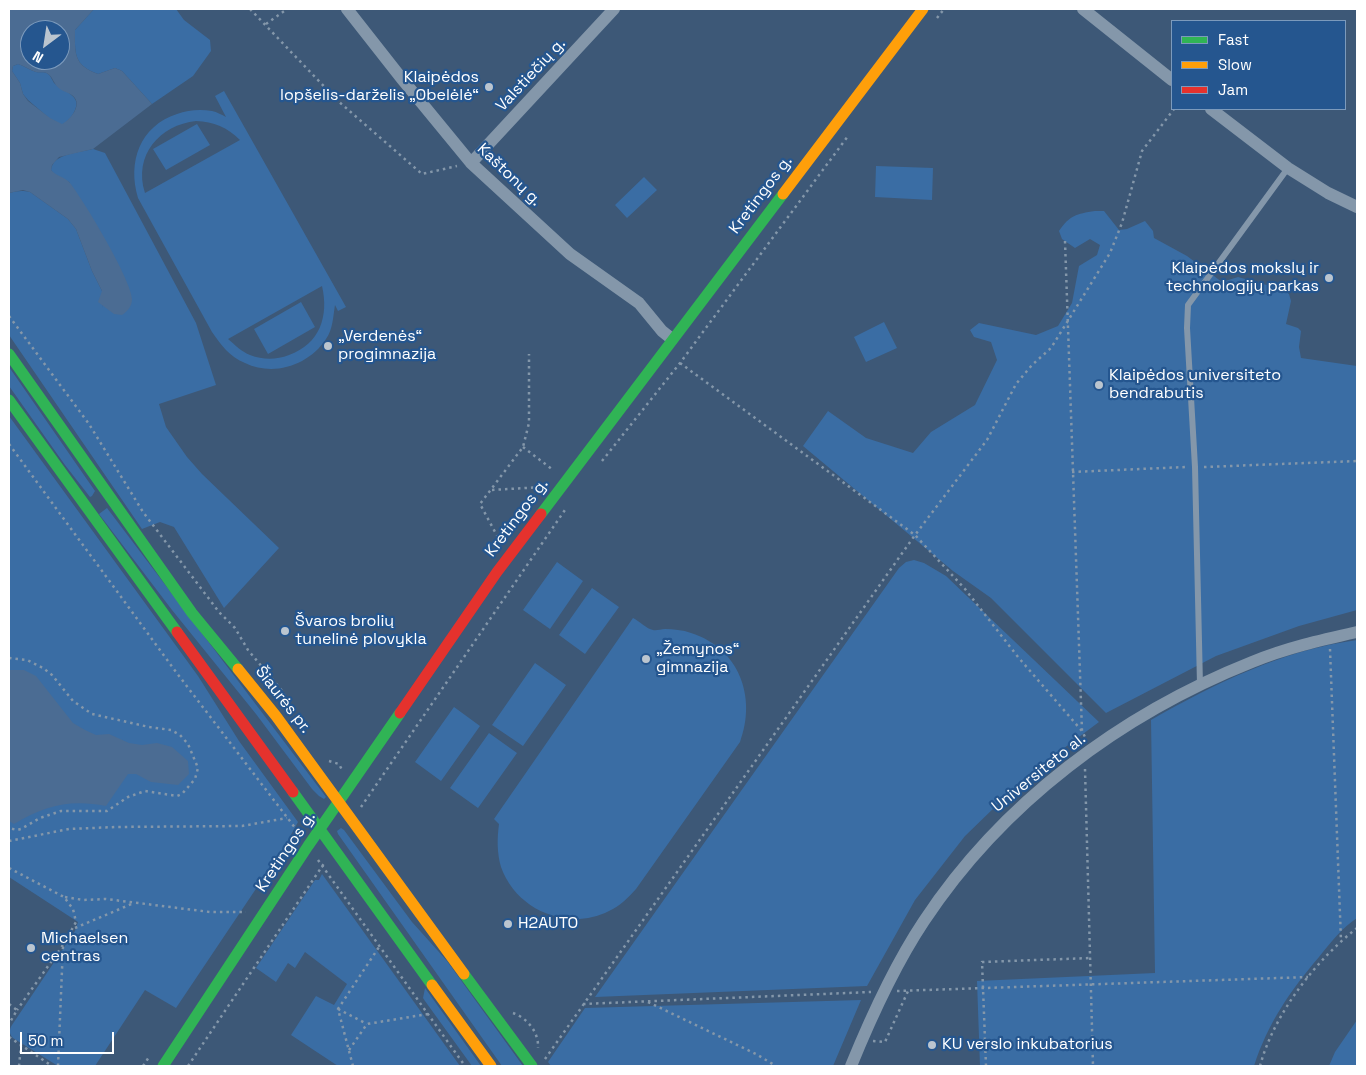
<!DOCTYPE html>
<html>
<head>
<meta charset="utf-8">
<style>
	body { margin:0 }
	#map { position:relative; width:1366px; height:1075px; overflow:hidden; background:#3d5877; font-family:"Space Grotesk",sans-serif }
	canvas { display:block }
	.frame { position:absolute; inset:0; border:10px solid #fff; pointer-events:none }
	.legend { position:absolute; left:1171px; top:20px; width:175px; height:90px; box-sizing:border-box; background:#25568f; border:1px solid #7c9abc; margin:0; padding:6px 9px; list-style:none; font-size:15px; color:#fff }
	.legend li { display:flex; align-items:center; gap:10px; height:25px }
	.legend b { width:25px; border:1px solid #7c9abc }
	.north { position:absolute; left:20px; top:20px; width:50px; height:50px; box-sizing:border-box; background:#25568f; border:1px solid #7c9abc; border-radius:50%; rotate:211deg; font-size:14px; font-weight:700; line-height:20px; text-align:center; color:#fff }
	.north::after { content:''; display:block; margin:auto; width:18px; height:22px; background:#bbc5cf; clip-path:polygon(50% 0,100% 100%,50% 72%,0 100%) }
	.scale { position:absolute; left:20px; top:1032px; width:94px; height:22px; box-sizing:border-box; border:2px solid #fff; border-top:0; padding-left:6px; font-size:15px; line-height:18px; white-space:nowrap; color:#fff; -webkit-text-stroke:4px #25568f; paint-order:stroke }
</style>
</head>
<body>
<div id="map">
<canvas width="1366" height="1075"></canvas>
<div class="frame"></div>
<ul class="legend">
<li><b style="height:6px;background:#30b455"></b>Fast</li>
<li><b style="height:6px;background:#ff9f0a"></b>Slow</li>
<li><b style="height:6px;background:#e5322d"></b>Jam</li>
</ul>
<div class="north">N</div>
<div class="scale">50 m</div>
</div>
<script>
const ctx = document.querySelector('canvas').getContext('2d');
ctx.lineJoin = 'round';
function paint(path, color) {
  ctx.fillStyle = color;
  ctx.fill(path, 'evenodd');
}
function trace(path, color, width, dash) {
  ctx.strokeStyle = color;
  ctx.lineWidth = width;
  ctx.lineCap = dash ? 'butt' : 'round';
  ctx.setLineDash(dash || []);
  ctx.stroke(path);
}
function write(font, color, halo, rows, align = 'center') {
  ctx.font = font + ' "Space Grotesk",sans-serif';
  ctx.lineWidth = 4.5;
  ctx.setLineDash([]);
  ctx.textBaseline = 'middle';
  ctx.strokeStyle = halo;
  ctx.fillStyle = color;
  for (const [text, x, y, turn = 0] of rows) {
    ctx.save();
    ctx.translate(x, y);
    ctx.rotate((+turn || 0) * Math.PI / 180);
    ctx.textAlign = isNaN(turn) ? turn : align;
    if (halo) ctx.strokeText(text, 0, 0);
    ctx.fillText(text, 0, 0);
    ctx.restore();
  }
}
paint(new Path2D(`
	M94,9h82l8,11 26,20 1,11 -18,25 -41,28 -30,-33 -7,-3 -17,6c-25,-9 -23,-21 -23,-44z
	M18,64c6,2 12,6 18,8 4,1 8,-1 12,2 3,2 4,6 6,9 9,9 28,12 21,27 -3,7 -7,11 -13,15l-13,-7 -21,-18 -5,-6 -3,-11 -8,-12 1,-5z
	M224,91l122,216 -8,4 -3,-6c-2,12 -2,24 -9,34 -17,26 -52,38 -81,24 -15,-6 -24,-18 -33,-31l-74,-134c-11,-36 2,-72 39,-84 11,-4 23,-5 35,-3 5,1 10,4 14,6l-11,-21zM196,121c18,1 31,6 44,19l-95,53c-12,-38 15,-68 51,-72zM322,286c7,30 -2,58 -33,69 -13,5 -26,5 -39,0 -8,-3 -15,-10 -22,-16z
	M197,124l13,21 -44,25 -13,-21z
	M93,149l12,4 91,170 20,62 -57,19 7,23 21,30 15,17 77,74 -55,60 -50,-81 -14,-5 -18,7 -133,-194v-142c8,-2 13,-3 21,-1l38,27 8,10 16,42 10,20 1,17 -1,-73 -33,-53 -15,-8 -3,-4c2,-17 28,-17 42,-21z
	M876,166l57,2 -1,32 -57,-3z
	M644,177l13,13 -30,28 -12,-13z
	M1095,211h9l15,19 8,-1 18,-8 8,10 1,7 33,18 35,26 16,-5 43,12 8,5 2,7 -5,23 12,4 3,3 -2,16 2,11 56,8v244l-58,16 -83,30 -110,57 -115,-115 -38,-27 -150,-125 25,-35 38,27 47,15 18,-21 44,-27 22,-45 -6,-18 -17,-5 -4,-7 9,-7 57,12 22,-9 14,-23 7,-37 18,-11 3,-10 -10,-6 -15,9 -13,-9 -3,-8c11,-16 17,-17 36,-20z
	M301,302l14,25 -47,27 -14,-25z
	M884,322l13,26 -31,14 -12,-25z
	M9,367l86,124 -3,5 -2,1 -25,-32 -56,-79z
	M9,416l189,260 41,65 59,81 -12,22 -110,164 -31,-18 -50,76h-37l-45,-28c-4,-4 -4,-8 -1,-13l63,-94 3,-9 -69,-45z
	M107,508l219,289 -2,2 -5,-3 -7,-7 -56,-75 -84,-104 -73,-96z
	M914,560l10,3 22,13 153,146 -71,53 -63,61 -50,64 -48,86 -272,11 304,-429 7,-6z
	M557,562l26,19 -33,48 -27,-19z
	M592,588l27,19 -34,47 -26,-19z
	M633,618c6,3 14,11 20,12 3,1 8,-1 12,-1 8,0 18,1 26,4 48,15 66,64 49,109l-104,147c-8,9 -16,17 -27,22 -41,21 -93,-1 -108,-44 -4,-14 -4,-28 -2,-43l-5,-5z
	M1357,640v278c-15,10 -27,25 -38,39 -29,34 -51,66 -65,109h-274l-3,-85 178,-8 -4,-253c65,-37 132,-70 206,-80z
	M535,663l31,22 -43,61 -31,-21z
	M454,707l26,19 -39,55 -26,-19z
	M489,733l28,20 -39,55 -28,-20z
	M341,828l3,2 68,92 35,39 76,105h-21l-164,-232 -1,-3z
	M322,874l138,192h-122l-47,-31 25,-39 18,9 13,-21 -42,-32 -10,16 -7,-5 -12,19 -20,-14 59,-88h4z
	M425,988l56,78h-9l-47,-65 -2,-3z
	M861,1000l-28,66h-282l-3,-4 37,-54z
	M1357,1020v46h-28l6,-14z`), '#3a6da4');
paint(new Path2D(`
	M9,9h85l-19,21c0,23 -2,35 23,44l17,-6 7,3 30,33 -59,45 -34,8 -7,8 -1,5c5,6 14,7 19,13 14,18 61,96 62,116 0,7 -4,12 -10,16l-8,-1 -16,-12 4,-11 -10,-20 -16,-42 -8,-10 -38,-27 -7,-2 -14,3zM30,30h30v30h-30v-6l-4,2 -3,-1 -2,-3v-7l5,-4 4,1zM18,64c6,2 12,6 18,8 4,1 8,-1 12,2 5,3 6,11 12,15 4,3 10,4 13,7 10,9 -3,24 -11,28l-12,-6 -22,-17 -5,-7 -3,-11 -8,-12 1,-5z
	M9,670h15l12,6 37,47 12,7 11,5 13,-1 20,9 13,2 15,-2 15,4 16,14 1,13 -11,11 -27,-3 -15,-8h-8l-22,32c-35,-7 -61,-1 -92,18l-5,-3z`), '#4b6c93');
trace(new Path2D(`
	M250,9l88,92 84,73 35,-8
	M937,18l7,-9
	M266,24l21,-15
	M1065,241l17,490 4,8
	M9,316l80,108 54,88 76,100 16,16 13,22 35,42 5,12
	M680,363l235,172 50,54 53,68 64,74
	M9,444l167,228 123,161
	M523,447l30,23
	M602,461l78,-98 168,-227
	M1204,467l153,-6
	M1072,472l114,-5
	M492,490l50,-3
	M501,543l-21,-39 43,-57 6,-24v-69
	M1330,649l11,292
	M9,658l18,2 16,8 9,7 21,26 19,13 57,13 22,3 9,5 8,9 10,24 -3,11 -13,15 -5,2 -32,-5 -17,6 -21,14h-46l-21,7 -19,11 -4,1 -8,-2
	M329,761l10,3 3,6
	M1085,769l8,297
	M361,807l206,-300
	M9,841l60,-12 46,-2 127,-1 45,-8
	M318,860l147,206
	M9,868l55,29 9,12 3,13 -13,23 -46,65
	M65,897l18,3 23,-1 104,13h36
	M75,928l59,-25
	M897,991l411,-14
	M648,1002l108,52 20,12
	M9,1004l8,6 -8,14
	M583,1004l288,-12
	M338,1009l29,15
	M513,1013c14,5 26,19 25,35
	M9,1037l43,29
	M873,1041l12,1 23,-51
	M349,1050l18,-26 61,-10
	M545,1059l370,-524 72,-95 29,-56 16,-19 19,-17 59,-95 12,-30 20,-72 32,-42
	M19,1066l2,-20
	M58,1066l5,-120
	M143,1066l6,-9
	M188,1066l137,-204
	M353,1066l-15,-57 41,-62
	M986,1066l-4,-104 109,-4
	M1260,1066c14,-52 55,-105 97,-138`), '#8497aa', 2.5, [2.5, 4]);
trace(new Path2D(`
	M1200,685l-5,-218 -8,-139 1,-23 100,-137`), '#8497aa', 6);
trace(new Path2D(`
	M347,9l55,70 69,84 99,91 69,49 23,28 10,8
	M1083,9l89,71
	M1211,109l77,59 40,25 29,14
	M471,163l143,-154
	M851,1066c20,-49 43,-100 73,-145 78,-118 197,-207 328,-259 34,-14 69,-22 105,-30`), '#8497aa', 12);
trace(new Path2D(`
	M9,354l183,259 46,56
	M9,400l168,232
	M541,514l242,-320
	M293,792l139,193
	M464,974l68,92
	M163,1066l145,-220 92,-133`), '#30b455', 11);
trace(new Path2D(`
	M783,194l140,-185
	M238,669l38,47 188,258
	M432,985l59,81`), '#ff9f0a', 11);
trace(new Path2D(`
	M177,632l116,160
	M400,713l97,-141 44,-58`), '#e5322d', 11);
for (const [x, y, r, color] of [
	[489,87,5,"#bbc5cf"],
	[1329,278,5,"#bbc5cf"],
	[328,346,5,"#bbc5cf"],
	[1099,385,5,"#bbc5cf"],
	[285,631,5,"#bbc5cf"],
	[646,659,5,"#bbc5cf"],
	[508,924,5,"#bbc5cf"],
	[31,948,5,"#bbc5cf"],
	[932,1045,5,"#bbc5cf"]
]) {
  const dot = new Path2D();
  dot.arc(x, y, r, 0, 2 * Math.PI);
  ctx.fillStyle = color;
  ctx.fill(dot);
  trace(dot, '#25568f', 2);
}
write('16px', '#fff', '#25568f', [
	["Valstiečių g.",531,75,-47],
	["Kaštonų g.",509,175,44],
	["Kretingos g.",761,195,-53],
	["Kretingos g.",517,518,-53],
	["Šiaurės pr.",283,700,52],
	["Universiteto al.",1039,773,-39],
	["Kretingos g.",286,852,-56]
]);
write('16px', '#fff', '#25568f', [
	["Klaipėdos",479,78,"right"],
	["lopšelis-darželis „Obelėlė“",479,96,"right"],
	["Klaipėdos mokslų ir",1319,269,"right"],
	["technologijų parkas",1319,287,"right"],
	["„Verdenės“",338,337],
	["progimnazija",338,355],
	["Klaipėdos universiteto",1109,376],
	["bendrabutis",1109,394],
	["Švaros brolių",295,622],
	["tunelinė plovykla",295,640],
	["„Žemynos“",656,650],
	["gimnazija",656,668],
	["H2AUTO",518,924],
	["Michaelsen",41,939],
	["centras",41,957],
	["KU verslo inkubatorius",942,1045]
], 'left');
</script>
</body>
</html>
